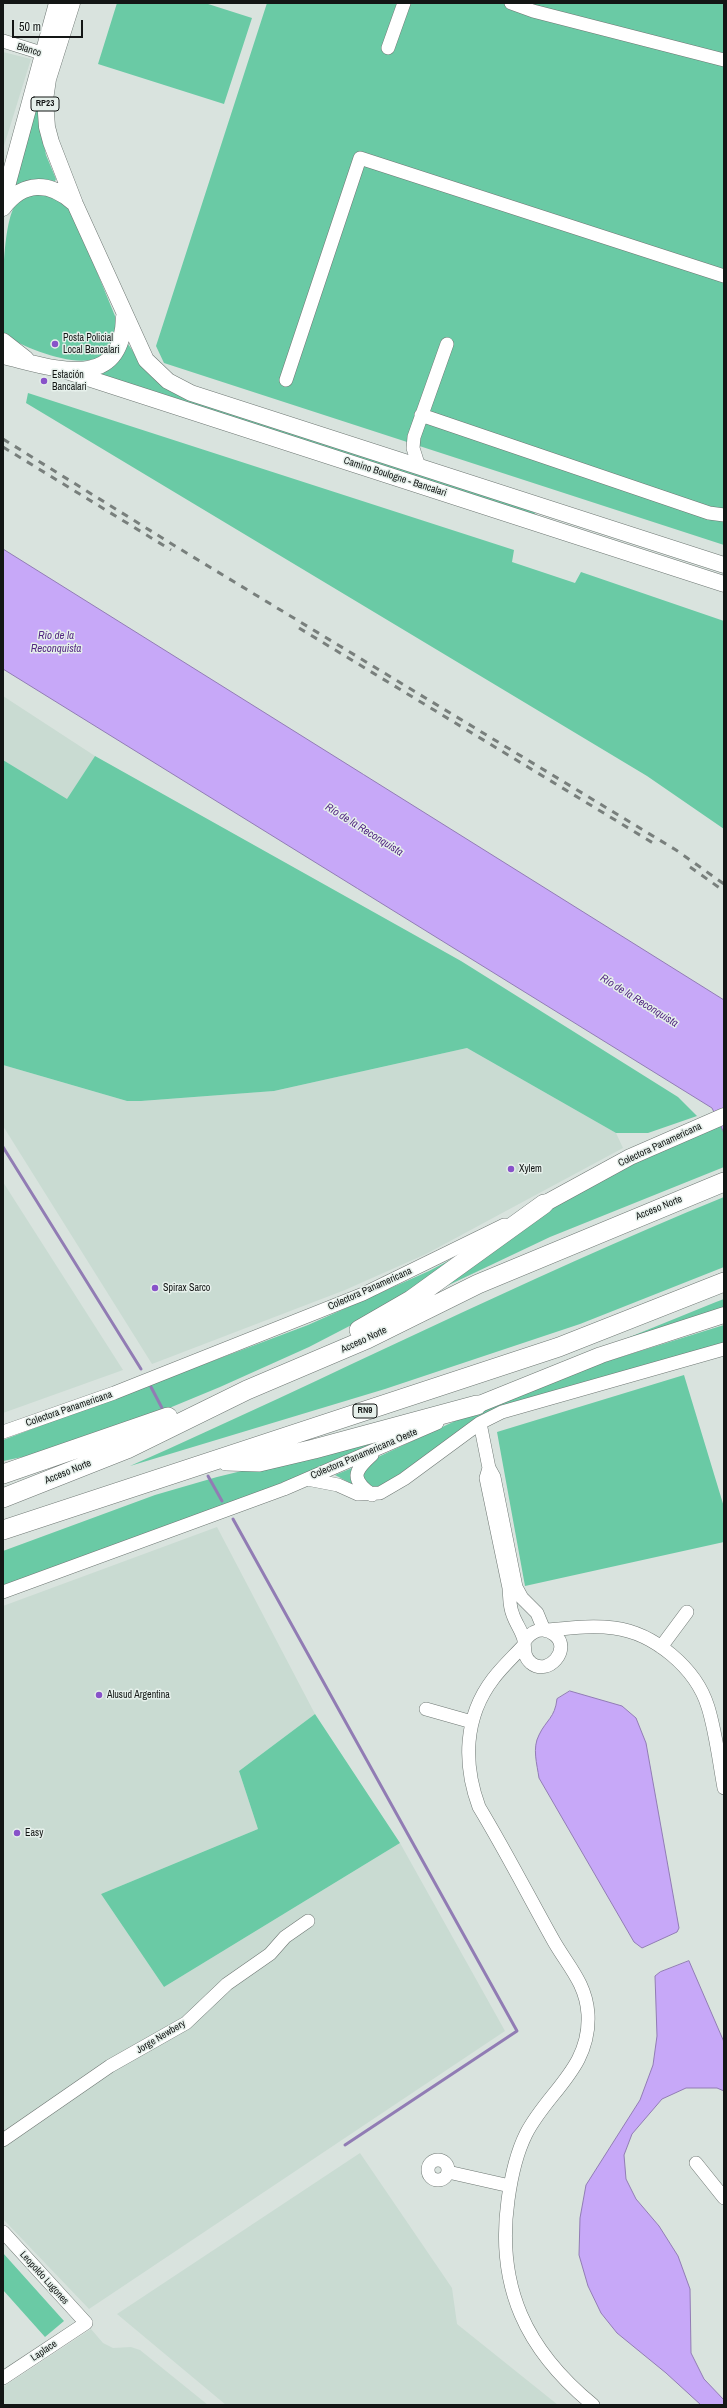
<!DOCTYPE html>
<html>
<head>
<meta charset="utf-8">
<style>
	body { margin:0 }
	#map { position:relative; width:727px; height:2408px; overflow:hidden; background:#d9e3de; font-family:"Archivo Narrow",sans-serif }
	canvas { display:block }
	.frame { position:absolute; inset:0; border:4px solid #131615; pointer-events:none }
	.scale { position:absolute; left:12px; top:20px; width:71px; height:18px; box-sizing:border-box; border:2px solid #131615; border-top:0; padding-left:5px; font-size:12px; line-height:14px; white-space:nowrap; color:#131615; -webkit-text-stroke:3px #e6f0eb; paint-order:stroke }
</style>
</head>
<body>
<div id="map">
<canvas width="727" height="2408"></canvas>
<div class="frame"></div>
<div class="scale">50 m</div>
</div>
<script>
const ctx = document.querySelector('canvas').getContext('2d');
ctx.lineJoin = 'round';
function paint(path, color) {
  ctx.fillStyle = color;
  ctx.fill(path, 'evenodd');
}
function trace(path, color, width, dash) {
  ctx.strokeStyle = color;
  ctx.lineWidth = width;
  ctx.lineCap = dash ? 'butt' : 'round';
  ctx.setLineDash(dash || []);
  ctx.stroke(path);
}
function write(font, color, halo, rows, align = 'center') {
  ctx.font = font + ' "Archivo Narrow",sans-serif';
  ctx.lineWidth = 3;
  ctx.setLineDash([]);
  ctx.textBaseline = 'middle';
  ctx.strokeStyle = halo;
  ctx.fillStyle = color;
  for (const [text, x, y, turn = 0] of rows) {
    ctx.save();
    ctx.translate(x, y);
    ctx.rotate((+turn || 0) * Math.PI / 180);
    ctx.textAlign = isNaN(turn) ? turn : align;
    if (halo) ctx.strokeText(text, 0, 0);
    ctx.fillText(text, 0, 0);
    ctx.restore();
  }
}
paint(new Path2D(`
	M3,52l28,7 -28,90z
	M3,696l92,60 -28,44 -64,-40z
	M467,1048l149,85 7,15 -197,106 -81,36 -193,74 -149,-238v-61l124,36h14l133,-10z
	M3,1182l120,188 -120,43z
	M217,1527l98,187 -76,57 19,58 -157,65 63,93 236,-144 105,188 -416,278 -86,-90v-613z
	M360,2153l92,135 5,36 101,81h-332l-109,-91z
	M91,2329l12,14 10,5 18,-1 9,3 68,55h-205v-18z`), '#c9dbd2');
paint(new Path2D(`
	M117,3h88l47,15 -28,86 -126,-40z
	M267,3h457v542l-560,-182 -8,-17z
	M40,76l-2,39 8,40 10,24 -1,2 -16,-1 -23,8 -3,-3z
	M48,194l24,17 43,105c10,74 -78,38 -112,19 0,-28 -3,-118 16,-135 8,-7 20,-6 29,-6z
	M128,344l17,25 387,142 5,4 -1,2 -441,-143z
	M28,393l486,157 -2,12 63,21 6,-11 143,49v208l-77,-53 -621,-373z
	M95,756l366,205 217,136 19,19 -49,17h-32l-149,-85 -193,43 -133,10h-14l-124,-36v-305l64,39z
	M720,1125l4,8v34l-174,70 -135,64 139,-96 106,-56z
	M724,1197v70l-144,57 -195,65 -255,77c199,-88 393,-187 594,-269z
	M497,1235l-80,56 -108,56 -89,40 -116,48 -57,17 -44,9v-21l305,-115 121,-54z
	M724,1299v14l-109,30 101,-41z
	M724,1325v18l-194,55 -154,93 -14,-14 3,-10 13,-10 120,-56 94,-35z
	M684,1375l40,132v35l-199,44 -28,-154z
	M410,1430l-164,68 -243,88v-35l152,-56 62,-18z
	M352,1468v16l-17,-9z
	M315,1714l85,129 -236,144 -63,-93 157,-65 -19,-58z
	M3,2253l61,68 -19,16 -42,-47z`), '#6acaa5');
const water = new Path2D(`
	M3,549l721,451v133l-12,-25 -709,-439z
	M570,1691l52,15 14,12 10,25 33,185 -2,4 -35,16 -8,-6 -95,-164c-2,-14 -7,-30 0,-43 7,-15 16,-17 18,-36z
	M689,1961l35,81v49l-7,-3h-31l-24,11 -30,35 -8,21 2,24 10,20 23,27 19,30 12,33 1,64 13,26 20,21v5h-23l-35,-32 -49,-40 -16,-20 -13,-27 -9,-31 1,-37 6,-33 54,-85 13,-35 4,-29 -2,-60 5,-4z`);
paint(water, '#c7a8f8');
trace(water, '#917cb4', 1);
trace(new Path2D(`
	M3,1147l138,222
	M151,1387l11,21
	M208,1476l14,25
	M233,1519l284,512 -172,114`), '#917cb4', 3);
const minor = new Path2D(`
	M511,3l22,8 191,49
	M3,41l48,15
	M388,48l16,-45
	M286,380l74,-222 364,118
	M421,415l288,98 15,2
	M419,467l-6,-19 1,-11 33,-93
	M480,1423l9,45
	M3,1432l111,-39 249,-99 141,-69
	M307,1479l31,6 20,9 22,-1 24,-14 76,-56 22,-11 222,-63
	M372,1495c-21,-16 -19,-23 0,-40
	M3,1592l281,-103 153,-66
	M547,1630c22,-2 45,-5 67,-2 40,5 82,40 94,79 8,26 11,54 16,81
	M524,1642c7,-11 19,-17 31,-7 17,14 -7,42 -24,28 -8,-7 -6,-14 -7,-23 -2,-9 -8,-16 -11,-25 -4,-9 -3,-18 -4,-27l-23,-110 3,-10 5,9 22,110 6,11 15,15 7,17
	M524,1645c-10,11 -22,22 -31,34 -29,38 -30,85 -14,128 26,43 49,88 73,131 14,26 34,44 36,76 3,54 -40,77 -62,120 -10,20 -15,44 -18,66 -12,87 18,150 85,205
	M661,1647l26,-35
	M426,1709l46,13
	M3,2140l107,-74 76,-43 41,-39 43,-30 15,-17 23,-16
	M428 2170a10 10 0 1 1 20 0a10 10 0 1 1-20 0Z
	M696,2163l28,35
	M448,2172l62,14
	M3,2232l83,91 -83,55`);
const major = new Path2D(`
	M72,3l-24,76 -3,21 2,27 4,15 24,62 71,156 22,21 23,12 533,172
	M3,201l54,-198
	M3,208c20,-27 46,-27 71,-5
	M3,341l23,18
	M3,356c48,11 119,39 121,-39
	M66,371l658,213
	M544,1204l86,-47 94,-41
	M477,1405l124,-50 123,-40`);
const highway = new Path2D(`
	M359,1330l52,-30 133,-96
	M226,1461l33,1 55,-13 163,-44
	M3,1474l165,-57
	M3,1498l124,-49 120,-59 120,-51 111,-55 246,-102
	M3,1530l556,-183 165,-65`);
trace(minor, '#6e7773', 14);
trace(major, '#6e7773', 17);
trace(highway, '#6e7773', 20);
trace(minor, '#fff', 13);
trace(major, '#fff', 16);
trace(highway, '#fff', 19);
trace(new Path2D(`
	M3,439l177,110 496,301 48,34
	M3,447l168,103
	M299,628l354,215
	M690,867l34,24`), '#787f7c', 3, [7, 7]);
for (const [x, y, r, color] of [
	[55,344,4,"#8852c9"],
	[44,381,4,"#8852c9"],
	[511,1169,4,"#8852c9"],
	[155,1288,4,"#8852c9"],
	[99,1695,4,"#8852c9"],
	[17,1833,4,"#8852c9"]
]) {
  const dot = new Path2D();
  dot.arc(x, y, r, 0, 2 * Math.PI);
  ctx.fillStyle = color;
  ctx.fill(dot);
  trace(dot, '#e6f0eb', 1.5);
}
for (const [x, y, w] of [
	[45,104,28],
	[365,1411,24]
]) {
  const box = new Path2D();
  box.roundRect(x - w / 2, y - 7, w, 14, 3);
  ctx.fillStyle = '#e6f0eb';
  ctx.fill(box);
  trace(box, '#131615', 1);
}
write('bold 9px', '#131615', null, [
	["RP23",45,104],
	["RN9",365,1411]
]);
write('10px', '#131615', '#e6f0eb', [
	["Blanco",29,50,17],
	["Camino Boulogne - Bancalari",395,477,18],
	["Colectora Panamericana",660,1145,-25],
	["Acceso Norte",659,1208,-22],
	["Colectora Panamericana",370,1289,-24],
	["Acceso Norte",364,1340,-25],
	["Colectora Panamericana",69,1409,-19],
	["Colectora Panamericana Oeste",364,1454,-23],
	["Acceso Norte",68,1472,-22],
	["Jorge Newbery",161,2037,-31],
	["Leopoldo Lugones",44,2278,48],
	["Laplace",44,2351,-34]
]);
write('10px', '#131615', '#e6f0eb', [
	["Posta Policial",63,338],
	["Local Bancalari",63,350],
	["Estación",52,375],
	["Bancalari",52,387],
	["Xylem",519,1169],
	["Spirax Sarco",163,1288],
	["Alusud Argentina",107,1695],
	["Easy",25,1833]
], 'left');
write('italic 11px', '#542983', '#e6f0eb', [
	["Río de la",56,636],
	["Reconquista",56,649],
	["Río de la Reconquista",364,830,32],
	["Río de la Reconquista",639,1001,32]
]);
</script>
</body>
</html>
